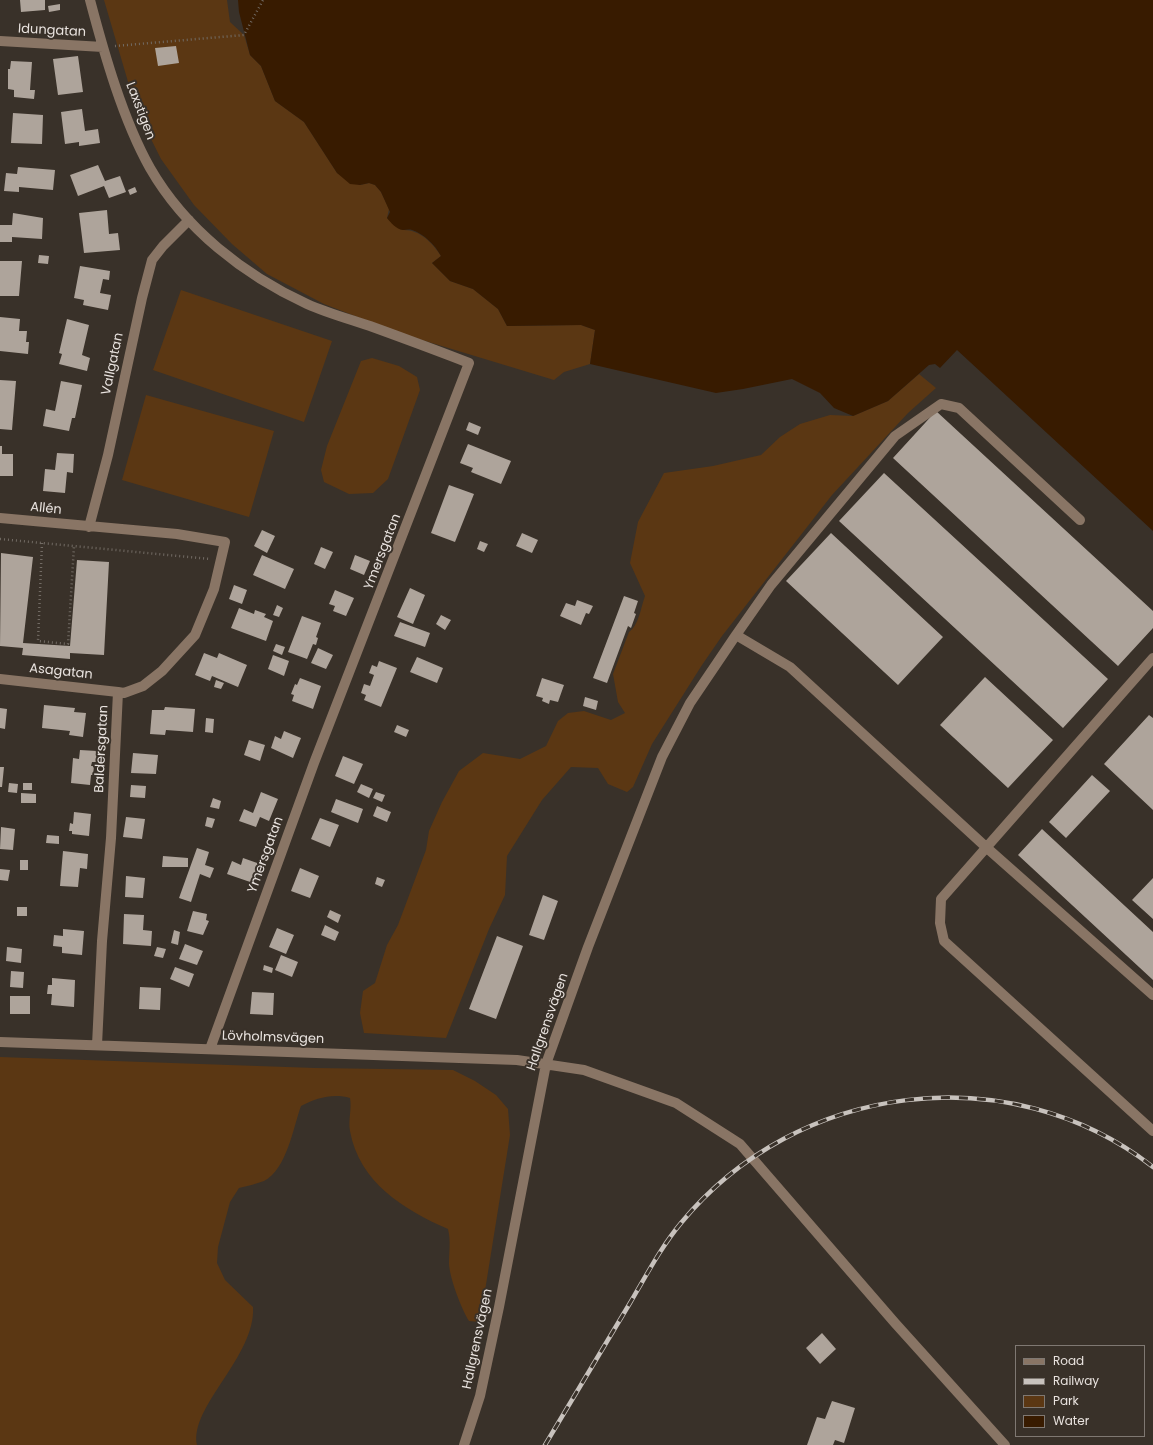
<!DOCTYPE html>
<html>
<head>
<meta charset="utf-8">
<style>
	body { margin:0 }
	#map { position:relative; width:1153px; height:1445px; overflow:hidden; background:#393129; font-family:Poppins,sans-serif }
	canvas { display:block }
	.legend { position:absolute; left:1015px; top:1345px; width:130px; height:92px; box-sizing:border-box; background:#393129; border:1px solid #7f7872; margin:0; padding:5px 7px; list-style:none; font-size:12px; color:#e9e3df }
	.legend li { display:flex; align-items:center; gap:8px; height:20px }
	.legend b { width:20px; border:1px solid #7f7872 }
</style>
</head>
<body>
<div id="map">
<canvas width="1153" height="1445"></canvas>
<ul class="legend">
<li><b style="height:5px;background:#897565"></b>Road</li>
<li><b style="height:5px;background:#c8c2bd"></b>Railway</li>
<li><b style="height:11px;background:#5b3713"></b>Park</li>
<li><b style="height:11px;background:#381b00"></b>Water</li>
</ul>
</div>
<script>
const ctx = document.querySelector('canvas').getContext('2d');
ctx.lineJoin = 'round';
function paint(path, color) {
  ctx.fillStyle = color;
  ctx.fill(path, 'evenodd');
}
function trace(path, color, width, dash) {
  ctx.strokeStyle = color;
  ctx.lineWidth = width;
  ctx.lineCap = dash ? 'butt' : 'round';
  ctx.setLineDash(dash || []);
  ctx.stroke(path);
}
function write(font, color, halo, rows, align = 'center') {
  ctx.font = font + ' Poppins,sans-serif';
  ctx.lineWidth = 4;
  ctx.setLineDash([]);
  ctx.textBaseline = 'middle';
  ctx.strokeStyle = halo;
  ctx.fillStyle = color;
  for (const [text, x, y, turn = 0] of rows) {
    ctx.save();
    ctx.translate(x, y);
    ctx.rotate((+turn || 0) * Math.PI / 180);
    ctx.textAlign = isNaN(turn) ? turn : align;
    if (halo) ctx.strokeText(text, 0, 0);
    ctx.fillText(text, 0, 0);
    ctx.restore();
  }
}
paint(new Path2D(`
	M104,0h123l3,22 14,13 6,20 11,11 14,35 29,21 33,51 23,12 9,-2 6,2 6,7 8,17 -2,9 15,12c17,-1 30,12 39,26l-9,7 18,18 23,8 25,20 9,17 74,-1 14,5 -5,34 -26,8 -10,8 -155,-47 -75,-29 -57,-30 -35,-30 -38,-39 -33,-46 -25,-50z
	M181,290l151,51 -28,81 -151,-52z
	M372,358l27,8 18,11 3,13 -32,89 -15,14 -24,1 -25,-12 -3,-12 6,-24 34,-85z
	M919,374l17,14 -28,25 -76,82 -110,141 -20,29 -50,79 -19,43 -6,5 -19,-8 -10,-16 -27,-1 -29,33 -35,56 -2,39 -16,34 -43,109 -82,-5 -4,-20 3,-22 12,-8 12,-38 11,-20 28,-75 3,-19 13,-29 17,-31 24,-18 37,6 26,-13 12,-25 10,-8 16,-2 27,9 14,-7 -7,-11 -5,-28 16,-42c10,-7 12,-25 16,-36l-15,-33 8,-41 26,-49 49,-7 48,-11 19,-18 20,-13 30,-9 23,1 35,-15z
	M146,395l128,36 -25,86 -127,-37z
	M0,1057l315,11 138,2 22,11 21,14 12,14 2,26 -30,187 -11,-1c-8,-13 -19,-42 -20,-57 0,-12 2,-23 -1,-35 -44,-19 -89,-47 -98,-98 -2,-11 2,-22 0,-33 -17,-5 -34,0 -49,8 -8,22 -14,63 -37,75 -8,3 -17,5 -25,7l-9,14 -12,45 -1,16 8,17 28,27c3,49 -64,100 -56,138h-197z`), '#5b3713');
paint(new Path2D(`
	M238,0h915v531l-196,-181 -17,18 -5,-4 -6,1 -41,36 -35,15 -19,-8 -14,-15 -28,-14 -49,10 -27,4 -126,-29 5,-34 -14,-5 -74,1 -9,-17 -25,-20 -23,-8 -18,-18 9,-7c-6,-11 -17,-22 -29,-26 -3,-1 -6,0 -9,0 -7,-1 -12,-7 -16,-12l3,-6 -9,-20 -6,-7 -6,-2 -9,2 -10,-1 -13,-11 -33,-51 -29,-21 -14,-35 -11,-11 -11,-43z`), '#381b00');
paint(new Path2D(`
	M20,0h25v10l-24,2z
	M60,4v6l-11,2 -1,-6z
	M176,46l3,17 -21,3 -3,-18z
	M78,56l5,36 -25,3 -5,-36z
	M11,61l21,1 -2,28h5l-1,9 -20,-2v-7l-6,-1v-20h2z
	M82,109l3,22 13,-2 2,14 -21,3v-4l-14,2 -4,-32z
	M13,113l30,2 -1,29 -31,-1z
	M98,165l7,16 15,-5 6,16 -17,6 -5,-12 -26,10 -8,-21z
	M18,167l37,3 -2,20 -34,-3v5l-15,-1 2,-18 11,1z
	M135,187l2,5 -7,3 -2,-5z
	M107,210l2,24 9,-1 2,17 -36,3 -5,-40z
	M13,213l30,5 -1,21 -30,-2v5h-12v-17h12z
	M39,255l10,1 -1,8 -10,-1z
	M0,261h22l-3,35h-19z
	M80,266l30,5 -1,9 -6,-1 -3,14 11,2 -3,15 -25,-5 1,-5 -10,-2z
	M0,317l20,2 -1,12h8l-1,11h3l-1,12 -28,-3z
	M67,319l22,6 -7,30 8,3 -3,13 -28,-7 3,-10 -3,-1z
	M0,380l16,1 -4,49 -12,-1z
	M61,381l21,4 -7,33h-3l-3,13 -26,-5 3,-17 9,2z
	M936,411l217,200v17l-35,38 -225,-208z
	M469,422l12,5 -3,8 -12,-5z
	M468,444l43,17 -10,23 -30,-12 2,-4 -13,-5z
	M0,446h2v8h11v22h-13z
	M57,453l17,1 -1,19 -6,-1 -2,21 -22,-2 2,-22 10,1z
	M884,473l224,206 -45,49 -224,-207z
	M449,485l25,9 -19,48 -24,-9z
	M262,530l13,6 -8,17 -13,-7z
	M522,533l16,7 -6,13 -16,-7z
	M831,533l112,104 -45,48 -112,-104z
	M480,541l8,3 -4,8 -7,-3z
	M321,547l12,5 -8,17 -11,-5z
	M1,553l32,4 -10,86 47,3 7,-86 32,2 -5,93 -34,-2v6l-48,-4 1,-7 -23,-2z
	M262,555l32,14 -9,20 -32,-14z
	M355,555l15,6 -6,14 -14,-6z
	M234,585l13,5 -5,14 -13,-5z
	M410,588l15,7 -12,29 -16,-7z
	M335,590l19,8 -8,18 -13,-5 2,-5 -6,-2z
	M624,596l14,5 -4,12 2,1 -5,14 -3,-2 -21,57 -14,-5z
	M577,600l16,6 -4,8 -3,-1 -5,12 -21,-9 6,-13 9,3z
	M277,605l6,3 -4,9 -6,-2z
	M239,608l15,6 1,-4 11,4 -2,3 9,4 -7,20 -35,-13z
	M441,615l10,5 -6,10 -9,-6z
	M302,616l19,7 -5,14 2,1 -2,7 -3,-1 -6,15 -19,-7z
	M400,622l30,11 -5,14 -31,-11z
	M276,644l9,3 -3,8 -9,-4z
	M318,648l15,7 -7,14 -15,-6z
	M204,653l13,5 2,-5 28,12 -9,22 -26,-11 -2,5 -15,-6z
	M273,655l16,6 -5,15 -16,-7z
	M417,657l26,11 -6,15 -27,-11z
	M379,661l18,7 -16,39 -17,-7 2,-5 -5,-2 3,-9 6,2 4,-11 -5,-2 3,-8 5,2z
	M985,677l68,63 -45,48 -68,-63z
	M300,678l21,8 -8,23 -21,-8 2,-6 -3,-1 4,-10 2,1z
	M542,678l22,7 -6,17 -8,-2 -1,4 -7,-3 1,-3 -7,-2z
	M216,680l8,3 -3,6 -7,-2z
	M585,697l13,4 -2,9 -13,-4z
	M44,705l31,3 -1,4 12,1 -3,24 -14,-2 1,-4 -28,-3z
	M165,707l30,2 -2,23 -27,-2 -1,5 -15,-1 2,-24h12z
	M0,708l7,1 -2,20 -5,-1z
	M1149,715l4,3v92l-49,-46z
	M206,718l8,1 -1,14 -8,-1z
	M397,725l12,5 -3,7 -12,-5z
	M284,731l17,7 -8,20 -22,-10 4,-12 6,3z
	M249,740l16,5 -5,16 -16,-6z
	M80,750l17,1 -1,11h-4l-1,4h3l-1,9h-2l-1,10 -19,-2 2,-25 6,1z
	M133,753l25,2 -2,19 -25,-1z
	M343,756l20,8 -9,20 -19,-8z
	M0,767h4l-2,20h-2z
	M1092,775l18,16 -44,47 -17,-16z
	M9,783l9,1 -1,9 -9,-1z
	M23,783h9v7h-9z
	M361,784l12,5 -4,9 -12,-6z
	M131,785l15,1 -1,12 -15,-1z
	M261,792l17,7 -9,22 -9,-4 -4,10 -17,-6 5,-12 9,4z
	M376,792l9,3 -3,7 -9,-4z
	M21,793l15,1v9h-15z
	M213,798l8,3 -2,8 -9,-2z
	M336,799l27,10 -5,14 -27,-11z
	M377,806l14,6 -4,10 -14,-6z
	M74,812l17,2 -2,22 -17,-2v-3h-3l1,-8 3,1z
	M126,817l19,2 -3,20 -19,-2z
	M207,817l8,2 -3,9 -7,-2z
	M320,818l19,7 -9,22 -19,-8z
	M1,827l14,2 -2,21 -13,-1z
	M1042,829l111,103v48l-135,-125z
	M47,835l12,1v8l-13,-1z
	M197,848l12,4 -4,13 9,3 -4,10 -10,-4 -9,28 -12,-4z
	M63,851l25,3 -1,15 -7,-1 -2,19 -18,-1z
	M163,856l25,2v9h-26z
	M243,858l17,6 -7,19 -26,-9 5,-13 9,4z
	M20,860h8v10h-8z
	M300,868l19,8 -9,22 -19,-7z
	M0,869l10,1 -2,11 -8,-1z
	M126,876l19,2 -2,20 -18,-1z
	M377,877l8,3 -3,7 -7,-3z
	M1153,878v41l-21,-19z
	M543,895l15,6 -14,39 -15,-5z
	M17,907h10v9h-10z
	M330,910l11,5 -3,8 -11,-6z
	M193,911l14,3 -1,6 3,1 -6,14 -16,-4z
	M124,914l20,1 -1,15 9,1 -1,15 -28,-2z
	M325,925l14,7 -4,9 -14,-6z
	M277,928l17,7 -8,19 -17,-7z
	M63,929l21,2 -2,24 -20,-2v-6l-9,-1 1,-11 9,1z
	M174,930l6,2 -2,13 -7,-2z
	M497,936l26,10 -27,73 -27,-10z
	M185,944l18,7 -6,14 -18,-6z
	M7,947l15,2 -1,14 -15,-2z
	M157,947l9,2 -3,9 -9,-2z
	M281,955l17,7 -6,15 -17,-7z
	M264,965l9,3 -1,5 -9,-3z
	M175,967l19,7 -5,13 -19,-8z
	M11,971l13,1 -1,16 -13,-1z
	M52,978l23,2 -1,27 -23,-2 1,-11h-5l1,-9h4z
	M140,987l21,1 -1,22 -21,-1z
	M252,992l22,1 -1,22 -23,-1z
	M10,996h20v18h-20z
	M822,1333l14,16 -16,15 -14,-16z
	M832,1401l23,7 -11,35 -9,-3 -2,5h-26l10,-28 8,2z`), '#aea49b');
trace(new Path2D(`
	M115,46l129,-11 19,-35
	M0,539l210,20
	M42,543l-4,98 30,3 6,-98`), '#726b64', 2.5, [1, 3]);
trace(new Path2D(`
	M90,0c14,53 33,120 60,168 35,61 94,107 157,136 20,9 42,15 63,22 33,12 66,24 99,37l-155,400 -104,286
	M0,41l103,6
	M0,518l177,16 48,8 -11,47 -19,46 -33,36 -19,15 -19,7 -6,-1 -7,146 -9,103 -5,104
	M1080,520l-121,-112 -18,-4 -46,32 -124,149 -35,50 54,32 197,181 166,147
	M89,527l19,-72 34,-157 10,-38 11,-14 26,-26
	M1153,658l-212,241 -1,24 4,18 209,190
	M0,679l118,13
	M0,1042l517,18 67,10 92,33 64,41 155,179 110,122
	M464,1445l16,-49 19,-89 47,-243 42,-117 74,-190 28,-54 46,-68`), '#897565', 10);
const rail = new Path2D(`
	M545,1445c28,-47 57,-95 85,-142 16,-27 31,-56 51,-80 116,-141 328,-168 472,-56`);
trace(rail, '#c8c2bd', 4.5);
trace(rail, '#393129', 3, [9]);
write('13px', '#e9e3df', '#393129', [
	["Idungatan",52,31,3],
	["Laxstigen",140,111,69],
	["Vallgatan",113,364,-78],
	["Allén",46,509,6],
	["Ymersgatan",383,552,-69],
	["Asagatan",61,672,6],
	["Baldersgatan",102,749,-87],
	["Ymersgatan",266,855,-70],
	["Hallgrensvägen",548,1022,-71],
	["Lövholmsvägen",273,1038,2],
	["Hallgrensvägen",478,1339,-78]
]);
</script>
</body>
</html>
